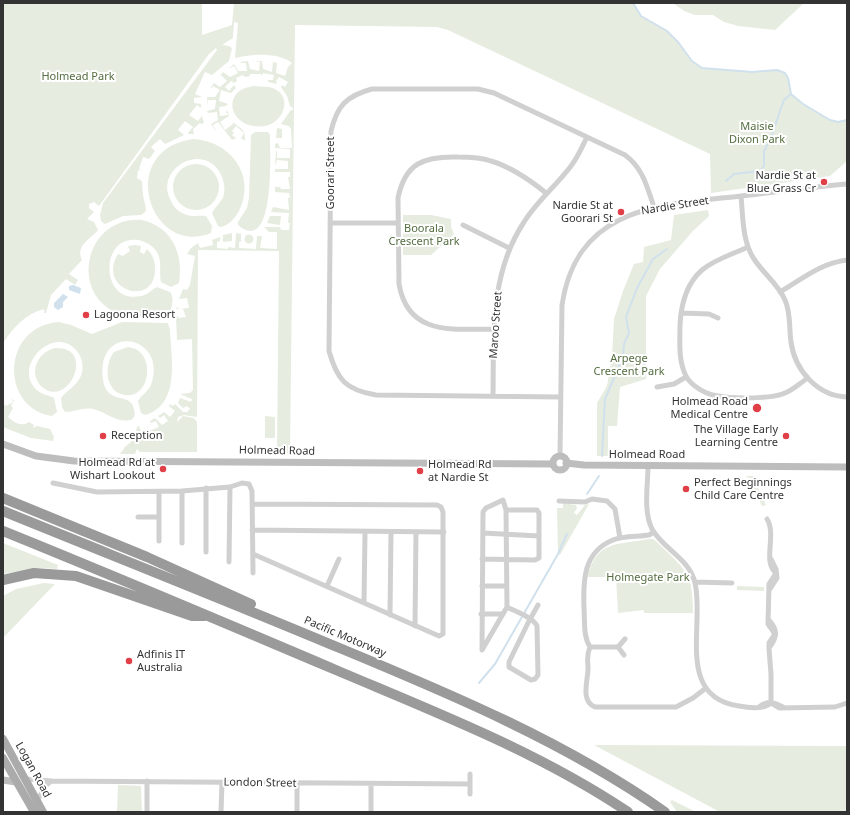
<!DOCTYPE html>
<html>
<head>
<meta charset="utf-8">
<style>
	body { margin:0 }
	#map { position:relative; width:850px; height:815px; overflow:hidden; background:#fff; font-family:"Noto Sans",sans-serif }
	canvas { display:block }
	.frame { position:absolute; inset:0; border:4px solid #333; pointer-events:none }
</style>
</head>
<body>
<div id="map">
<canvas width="850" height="815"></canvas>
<div class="frame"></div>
</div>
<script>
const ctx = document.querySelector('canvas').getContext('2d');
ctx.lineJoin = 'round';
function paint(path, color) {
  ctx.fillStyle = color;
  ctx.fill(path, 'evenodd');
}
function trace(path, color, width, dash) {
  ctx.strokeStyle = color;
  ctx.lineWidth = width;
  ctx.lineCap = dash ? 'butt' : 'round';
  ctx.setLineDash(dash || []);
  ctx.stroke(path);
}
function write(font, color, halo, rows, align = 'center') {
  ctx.font = font + ' "Noto Sans",sans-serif';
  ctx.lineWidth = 4;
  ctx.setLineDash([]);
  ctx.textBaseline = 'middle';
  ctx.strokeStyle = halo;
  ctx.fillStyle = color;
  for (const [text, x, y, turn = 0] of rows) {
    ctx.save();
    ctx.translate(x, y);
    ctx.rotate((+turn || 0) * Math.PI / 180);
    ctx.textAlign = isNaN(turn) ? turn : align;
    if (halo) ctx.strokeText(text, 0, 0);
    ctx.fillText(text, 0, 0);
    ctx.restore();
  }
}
paint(new Path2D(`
	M3,3h199v32l30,-10 2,-22h399l8,13 26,15 11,11 14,19 10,7 50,4 25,-2 8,3 3,5 3,16 12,10 27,16 8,2 9,-2v41l-17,15 -119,17 -1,-39 -262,-124 -11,-3 -142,-2 -5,427 -3,2h-10l2,-203 -81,-1 -1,167 -13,-2 -6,2 -1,5 6,-6 11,2 3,4v30h-57l-3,-3 -2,5h-15l5,-7 8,-7 4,3 -3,-3 3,-13 2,-1 3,8 17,-7 -3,-6 -5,2 -1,-2 5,-3 7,7 6,-4 -4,-6 -4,3 -2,-2 6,-4 6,5 5,-6 -6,-5 1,-2 3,2 2,-2 8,8h4l3,-3 -3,-3 -4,2 -5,-5 2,-5 11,4 1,-3 -12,-5 10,-1 3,-3 -1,-51 -15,1 -1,-24h2v2l8,-1 -3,-8h-7l1,-2 2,2 10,-1 -2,-10 -8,1 4,-10 4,1 3,-5 5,-29 -8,-2 4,-6 7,-5 2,5 13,-3 -1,-5 8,-3v4l-3,1v6l11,1v-2l7,1 1,-15 5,1v8h-2v6l17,1 1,-13h5l-2,12 17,1v-17h-8l-5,-5h16l1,3h8l1,-7h-2l1,-10 -18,-1 2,-5 16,3 -1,-12h2l-1,-5 -14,-1v-5h5l1,2h9l-2,-12h2v-5h-15v-3h13v-8l-11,-1 -2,6 1,-14 1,-1v7h13v-9l-15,-1v-4l3,-1 2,5h12l-1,-19 -2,-3 -8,-2 10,-14h2v-2l-3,-2 -3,-10 -6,-9 1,-2 3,2 3,-5 -9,-5 -3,4 1,3 -9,-2v-2h5l1,-5 -11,-2 -2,3v-2h-11v2l-5,1 -2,-2 -7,3 1,3 -3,2 -3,-2 -6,6 4,4 5,-6 2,3 -5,5 -10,-3 -2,11 9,3 -2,2 -7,1 1,9 8,-1 -2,-3 1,-2 2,6 -9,6 5,8 8,-6v-2c9,9 12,5 12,19l-4,-3 3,-5 -8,-7 -4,5 2,2 -2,2 4,3 -4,2 -14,-18 -5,3 4,8 -6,-9 7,-4 -1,-8 -9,1 -1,-2 8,-2 1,-9h-8v6l-1,-9h8l5,-7 -7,-4 -2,3v-2l3,-4 6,4 7,-6 -6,-6 -4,4 6,-7 7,5 8,-4 -4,-7 -6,3 6,-5 4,7h9l-1,-8h-6l1,-1 7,-1 2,8 9,2 1,-9h-6l8,-1 1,8 9,3 1,-10 4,1 -1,10 9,3 3,-9 4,-4c-14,-11 -41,-9 -57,-5l3,-35 -4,-1 -1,16 -11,7 7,1 3,2 -3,13 -17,14 -7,-3 -10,22 7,3 -8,1v5l7,1v4l-4,-3 -8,10 9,6 4,-5 2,7 -3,1 -1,-1 -7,6 1,5h-5l-1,-1 5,-6 -8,-6 -7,9 6,5 -19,9 -5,-5 -9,8 4,4 -6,8 -6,-2 -4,12 3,2 -4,-1 -1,8 5,3 1,14 3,14 -1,3 -4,3 -18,1 -18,8 -4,-3 -1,-6 3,-12 114,-153 -1,-2 -7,6 -110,152 -5,-4 -5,2v4l5,4 -7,7 7,3 4,8c-7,9 -23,15 -16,30l-13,14 9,6 -3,5 -9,-6 -15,16 -5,18h-2v-4c-19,5 -31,19 -41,34z
	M673,3h131l-29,27 -37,-4 -14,-4 -11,-7h-18l-11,-4z
	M255,86c6,1 12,0 18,2 21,9 10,35 -8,38 -36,5 -46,-37 -10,-40z
	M277,128l5,1v9h-6z
	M255,132h13l2,3c0,15 6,122 -32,90v-3l9,-14 2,-10 2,-63z
	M193,139c37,2 64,36 46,72 -4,7 -10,14 -18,16l-3,-1 -6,-13c3,-6 8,-10 11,-15 3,-9 1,-19 -4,-27 -20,-29 -65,0 -48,30 3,7 9,12 16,14 6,2 13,0 19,1l6,10 -1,7c-61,25 -96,-83 -18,-94z
	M173 187a23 23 0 1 1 46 0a23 23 0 1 1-46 0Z
	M708,210l1,6 -17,16 -32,37 -14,27v83l-26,8 -3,39h-9v30h-11v-53l10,-17 5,-29 2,-38 9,-28 11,-27 9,-2 1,-15 27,-7 3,-25z
	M403,215h28l20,4v8l3,7 -23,21h-28z
	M270,216h11l-1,9 -13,-2z
	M142,220c30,7 42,34 37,63l-8,4 -10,-5c-2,-9 1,-19 -3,-28 -4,-8 -11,-12 -20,-14 -39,-6 -38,65 3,56 7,-1 10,-6 16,-9l13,5c5,6 2,21 -5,25 -15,0 -34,2 -48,-4 -48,-20 -32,-97 25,-93z
	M232,233v8l-9,1v-7z
	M244.5 239a4.5 4.5 0 1 1 9 0a4.5 4.5 0 1 1-9 0Z
	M135,245l6,1 -1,6 4,2 3,-5c6,6 8,12 8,20 0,40 -59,21 -37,-15l5,2 7,-5 -2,-5z
	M59,322l12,3 21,9 30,-12 46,1 2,7c1,28 11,73 -24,85l-5,-2 -3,-12c3,-6 10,-9 13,-16 18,-50 -56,-64 -48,-5 3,22 22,15 28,23 3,3 3,8 4,11l-2,5c-15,6 -26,-7 -40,-10 -10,-2 -18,3 -28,3l-3,-5 -1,-9c6,-8 14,-11 19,-20 4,-8 3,-17 -1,-24 -21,-34 -70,12 -41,37 5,4 11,4 16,7l3,14 -5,4c-52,-8 -51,-90 7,-94z
	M128,347c30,3 23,57 -7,47 -7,-2 -11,-8 -13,-16 -1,-9 0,-18 6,-26z
	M55,348c43,-2 12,65 -15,37 -11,-14 -2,-33 15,-37z
	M11,398l3,3 -3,4 2,3 -5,9c6,6 14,10 21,5l5,3 -1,3 4,-2 13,3 4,8 -1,4 -22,-3 -28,-11v-24l3,3 7,-4z
	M265,416l10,1v21h-10z
	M745,476h11l-3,2 13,27 -4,1 -13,-28z
	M563,503l13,2 1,3 -3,5 3,2 8,-10 4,-1 -29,51 -2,-2 -1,-45h6z
	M648,539h5l4,3c28,28 36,29 36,71h-49v-3l-26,3 -2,-36h-29c11,-38 29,-31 61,-38z
	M3,543l55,22 -1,4 -15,-1 -39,6z
	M44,583l11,1 -52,54v-42l13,-7z
	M737,586l27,1v4l-27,-1z
	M594,745l253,1v66h-127z
	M118,785l23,1 1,26h-25z
	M672,800l24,12h-19l-7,-10z`), '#e6ecdf');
paint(new Path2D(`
	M73,285l8,3 -1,6 -11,-4v-4z
	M63,294l5,3 -5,5v5l-5,3 -4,-3v-4z`), '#d0e1ed');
trace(new Path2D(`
	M633,3l8,13 26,15 11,11 14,19 10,7 50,4 25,-2 8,3 3,5 3,16 12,10 27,16 8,2 9,-2
	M726,181l8,-7 26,-3 4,-5v-15l7,-13 10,-30 3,-8 7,-6
	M602,456l3,-57 18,-42 1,-13 5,-11 -3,-16 11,-29 16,-29 14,-10
	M587,494l12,-18
	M479,683l16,-19 63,-110 9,-20`), '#d0e1ed', 2);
trace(new Path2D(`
	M741,196c2,20 1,45 13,63 9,14 24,25 31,41 6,13 4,29 6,42 4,29 27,54 56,55
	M330,223h68
	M463,225l46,23
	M748,247c-15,7 -33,12 -46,23 -16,14 -21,34 -22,55 0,17 -2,35 6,51 5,10 21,19 32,20 15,3 54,3 67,-3 8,-3 15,-10 23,-15
	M780,292c22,-13 41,-29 67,-32
	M681,313l28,1 9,4
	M494,329c-42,0 -86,7 -95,-45l-1,-86c7,-35 26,-42 60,-41 11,0 22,0 33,4 20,6 39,19 55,32
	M657,387l17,-3 12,-7
	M493,396c1,-59 -4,-121 31,-174 13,-21 32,-36 47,-56 7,-9 11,-19 16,-29
	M561,397l-185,-2c-30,-5 -39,-15 -47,-44l2,-220c6,-25 15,-35 41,-42h106l16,4 131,62c18,13 22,32 29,52
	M560,456l2,-151c15,-100 99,-100 179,-109 35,-4 71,-9 106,-12
	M648,466c0,19 -5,45 4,63 11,20 38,30 43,54 10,41 -20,114 44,123 10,2 24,4 32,-3l8,5 56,-1 12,-4
	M53,483l44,9 85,-1 48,-4 12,-4 7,1 3,7 1,82
	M159,492v49
	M503,500l3,10 1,97 -25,43 1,-138 3,-4z
	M559,501l26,1 7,-3 15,2 8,8 5,29
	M252,504l185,1 4,2 2,5v122l-4,2 -186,-82
	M138,517h21
	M767,519c10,16 -5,43 9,54l-7,11 -1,40 7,10 -6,9v6l2,25v29
	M252,530l192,2
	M483,533l56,3
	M182,543v-52
	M206,552v-64
	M482,559l53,1 4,-2v-45l-2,-3h-31
	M229,562l1,-75
	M695,582l37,1
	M327,586l12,-27
	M482,586h24
	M770,589l7,-11 -1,-9 -5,-10
	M364,603l1,-71
	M507,607c9,5 26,10 30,19l1,49 -3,4 -4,1 -22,-13v-5l19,-39 10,-18
	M481,614h22
	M390,615l1,-83
	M768,619c10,11 10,17 1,29
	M415,626l1,-94
	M590,647c-4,9 -2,12 -2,22 0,11 -8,32 7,38h81l17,-9 13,-10
	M590,647c-7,-11 -5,-26 -6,-39 -1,-27 -1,-56 29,-68 11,-5 25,-3 36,-5l5,-3
	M590,647h28
	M624,655l-6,-8 7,-8
	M759,707c9,-7 14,-5 24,0
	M25,779l26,2 419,3
	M371,784v28
	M470,794v-20
	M37,802l7,-15 7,-6
	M147,812v-31
	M221,812l1,-30
	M297,812v-29`), '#d0d0d0', 5);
trace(new Path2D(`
	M3,444l33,12 38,5 479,3
	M553 463a7 7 0 1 1 14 0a7 7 0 1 1-14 0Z
	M566,463l18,2 263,2
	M3,780l13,2`), '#bdbdbd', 7);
trace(new Path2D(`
	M3,739l40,73
	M3,758l31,54`), '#ababab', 8);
trace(new Path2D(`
	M3,498l144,59 104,47
	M3,511c113,46 227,91 339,138 111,46 225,94 323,163
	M3,531c114,46 227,94 340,142 97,41 197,80 285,139
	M3,580l31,-7 42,3 116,40h13`), '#9a9a9a', 10);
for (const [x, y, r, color] of [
	[824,182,4,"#e03f47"],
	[621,212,4,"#e03f47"],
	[86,315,4,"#e03f47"],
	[757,408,5,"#e03f47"],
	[103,436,4,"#e03f47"],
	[786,436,4,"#e03f47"],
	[163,469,4,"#e03f47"],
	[420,471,4,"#e03f47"],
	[686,489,4,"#e03f47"],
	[129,661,4,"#e03f47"]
]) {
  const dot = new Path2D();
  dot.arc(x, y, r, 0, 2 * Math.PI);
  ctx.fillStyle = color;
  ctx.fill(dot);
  trace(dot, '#fff', 1.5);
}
write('11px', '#556e41', '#fff', [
	["Holmead Park",78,77],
	["Maisie",757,127],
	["Dixon Park",757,140],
	["Boorala",424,229],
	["Crescent Park",424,242],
	["Arpege",629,359],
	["Crescent Park",629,372],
	["Holmegate Park",648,578]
]);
write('11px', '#333', '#fff', [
	["Goorari Street",331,173,-90],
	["Nardie Street",675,206,-9],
	["Maroo Street",496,325,-86],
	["Holmead Road",277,451,1],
	["Holmead Road",647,455],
	["Pacific Motorway",345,637,23],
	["Logan Road",33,770,61],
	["London Street",260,783,1]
]);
write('11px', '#333', '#fff', [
	["Nardie St at",816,176],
	["Blue Grass Cr",816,189],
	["Nardie St at",613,206],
	["Goorari St",613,219],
	["Lagoona Resort",94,315,"left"],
	["Holmead Road",748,402],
	["Medical Centre",748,415],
	["The Village Early",778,430],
	["Learning Centre",778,443],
	["Reception",111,436,"left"],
	["Holmead Rd at",155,463],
	["Wishart Lookout",155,476],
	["Holmead Rd",428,465,"left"],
	["at Nardie St",428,478,"left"],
	["Perfect Beginnings",694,483,"left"],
	["Child Care Centre",694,496,"left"],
	["Adfinis IT",137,655,"left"],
	["Australia",137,668,"left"]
], 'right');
</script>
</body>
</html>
